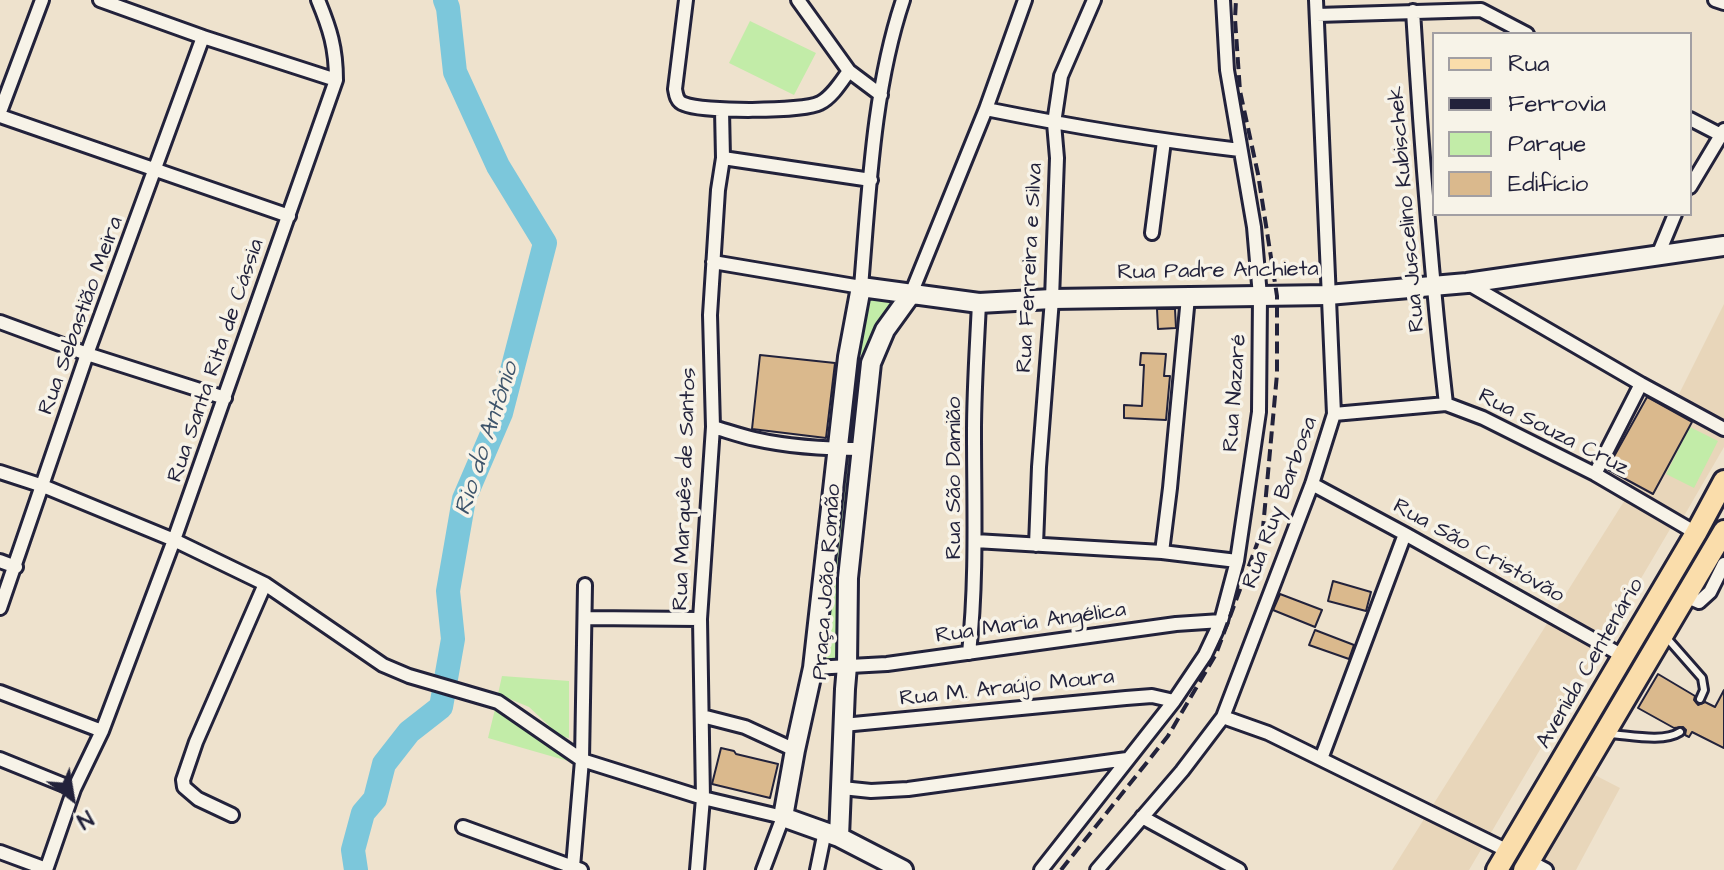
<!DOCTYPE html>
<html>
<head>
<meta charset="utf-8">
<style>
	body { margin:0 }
	#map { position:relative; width:1724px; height:870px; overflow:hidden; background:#eee2cd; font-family:"Architects Daughter",sans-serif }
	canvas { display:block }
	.legend { position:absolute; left:1432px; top:32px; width:260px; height:184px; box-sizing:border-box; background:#f7f3e8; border:2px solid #a29fa3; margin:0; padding:10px 14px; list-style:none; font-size:24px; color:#22223b }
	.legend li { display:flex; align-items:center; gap:16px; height:40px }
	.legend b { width:40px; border:2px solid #a29fa3 }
	.north { position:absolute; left:32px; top:758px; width:80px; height:80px; -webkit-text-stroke:6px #f7f3e8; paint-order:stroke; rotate:149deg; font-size:22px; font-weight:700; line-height:32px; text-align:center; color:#22223b }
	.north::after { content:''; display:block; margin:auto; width:28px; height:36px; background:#22223b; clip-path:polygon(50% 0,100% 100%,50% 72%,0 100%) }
</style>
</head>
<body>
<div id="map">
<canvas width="1724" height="870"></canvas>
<ul class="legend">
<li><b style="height:10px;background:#faddab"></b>Rua</li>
<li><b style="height:10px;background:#22223b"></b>Ferrovia</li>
<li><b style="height:22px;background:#c2eca8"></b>Parque</li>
<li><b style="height:22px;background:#dab98d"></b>Edifício</li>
</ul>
<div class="north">N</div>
</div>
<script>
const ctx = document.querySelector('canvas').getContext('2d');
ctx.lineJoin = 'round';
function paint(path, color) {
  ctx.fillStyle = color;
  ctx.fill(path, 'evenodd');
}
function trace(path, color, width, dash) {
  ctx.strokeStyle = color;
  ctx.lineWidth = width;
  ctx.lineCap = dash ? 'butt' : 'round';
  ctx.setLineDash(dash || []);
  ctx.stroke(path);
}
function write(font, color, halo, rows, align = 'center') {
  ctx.font = font + ' "Architects Daughter",sans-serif';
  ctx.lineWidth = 7;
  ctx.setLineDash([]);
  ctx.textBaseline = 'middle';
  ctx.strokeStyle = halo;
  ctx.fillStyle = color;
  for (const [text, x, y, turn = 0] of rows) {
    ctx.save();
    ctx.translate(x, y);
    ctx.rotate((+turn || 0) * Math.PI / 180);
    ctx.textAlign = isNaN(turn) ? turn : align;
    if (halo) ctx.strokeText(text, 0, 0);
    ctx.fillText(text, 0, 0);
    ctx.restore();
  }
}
paint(new Path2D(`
	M1724,304v143l-40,69 -5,-2 -210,356h-77l236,-375 4,-9 -26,-16 41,-78 26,14z
	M1585,770l35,18 -44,82h-50z`), '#e8d6ba');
paint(new Path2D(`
	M750,21l66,32 -22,42 -65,-32z
	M867,295l25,6 -26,54h-11z
	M853,365l11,1 -7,76 -12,2z
	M1690,427l28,14 -24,47 -28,-14z
	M842,455l13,1 -12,116 -14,-1z
	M829,582l15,3 -4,79 -22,-3z
	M502,676l67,5v57l-9,-2 -31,-29 -31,-13z
	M496,705l29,18 22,21 22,13 -1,4 -80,-23z`), '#c2eca8');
trace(new Path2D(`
	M356,870l-3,-20 10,-37 12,-14 9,-35 25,-32 32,-25 12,-68 -5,-48 16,-92 37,-86 44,-170 -47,-77 -43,-94 -7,-64 -3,-8`), '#7cc7db', 24);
const building = new Path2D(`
	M1157,309h18l1,19 -18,1z
	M1141,353l25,1 -2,22h6l-4,44 -42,-2v-13l18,1 2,-41h-4z
	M760,355l75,8 -9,75 -74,-9z
	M1647,397l45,25 -39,72 -46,-25z
	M1333,581l38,11 -5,19 -38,-10z
	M1280,594l42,16 -7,17 -42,-17z
	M1315,630l39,15 -5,14 -40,-14z
	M1658,674l37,22 -1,4 4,5 7,-3 10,5 9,-17v58l-32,-16 -3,5 -4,-2 1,-5 -3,-3 -9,1 -36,-20z
	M721,748l13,3 2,3 42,10 -8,34 -58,-14z`);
paint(building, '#dab98d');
trace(building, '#22223b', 2);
const lane = new Path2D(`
	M1666,637l36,41 2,12 -4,9
	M1609,734c20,1 54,9 71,-2`);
const street = new Path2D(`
	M100,0l103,37 133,43
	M686,0l-11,89c1,6 2,13 9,15 18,8 119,8 136,-1 12,-6 21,-21 29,-32
	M798,0l51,71 32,24
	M1715,0l9,3
	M1413,11c8,132 18,262 33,393
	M1317,15l164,-5 46,24
	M986,109c84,17 168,31 254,41
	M0,112l42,-112
	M0,116l289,100
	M1690,119l31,16
	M723,158l148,22
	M1690,187l34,-57
	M1152,233l12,-92
	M1658,255l17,-41
	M713,262l148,25c8,-94 12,-198 42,-287
	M1467,283l174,101 83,45
	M911,294l75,-185 39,-109
	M0,322l87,32 138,44
	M1334,414l112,-10 37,14 112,56 101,59
	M713,427c14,4 28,9 42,12 35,8 72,10 108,10
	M0,472l43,14 131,54 91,44 118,81 26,11 89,26 84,58 121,38 80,19 -20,53
	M1595,474l46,-90
	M1312,484l93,50 218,122
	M975,541l187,11 75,9
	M1036,545l3,-78 13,-168 5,-141 -3,-35 7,-47 33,-76
	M1162,552l8,-64 18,-191
	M0,561l16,6
	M1685,596l14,6 11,-10 14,-28
	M0,608l87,-254 116,-317
	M585,618l115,1
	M969,653c8,-73 5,-147 5,-221 0,-43 3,-86 5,-129
	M813,668l74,-4 289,-40 45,-3
	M0,692l102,39
	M702,716l43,11 50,23
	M1223,717l45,16 240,118
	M843,725l283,-27 26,-2 22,5
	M0,759l74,30
	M1321,759l84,-225
	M842,788l29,3 37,-2 219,-30
	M232,815l-34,-16 -14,-12 -1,-7 13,-38 69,-158
	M1142,817l97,53
	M463,827l118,43
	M0,852l46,17
	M1529,861l17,9
	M573,867l9,-107 3,-175
	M46,870l28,-81 28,-58 72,-191 162,-460c0,-32 -6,-51 -18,-80
	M697,870l6,-72 -3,-179 13,-192 -3,-112 8,-125 5,-32 -1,-48
	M817,870l8,-39
	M1041,870l133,-169 31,-46 16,-34 16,-60 22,-149 1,-116 -6,-69 -27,-157 -4,-70
	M1097,870l85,-99 41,-54 89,-233 22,-70 -18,-414`);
const secondary = new Path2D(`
	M839,837l6,-148 2,-23 1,-88 23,-215 14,-33 26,-36
	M903,870l-64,-33 -56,-20 12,-67 18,-82 35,-311 13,-70 118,16 73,-4 276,-4 139,-12 257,-37`);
const primary = new Path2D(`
	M1497,870l199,-337 28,-52
	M1524,870l200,-339`);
trace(lane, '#22223b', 12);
trace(street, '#22223b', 18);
trace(secondary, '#22223b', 24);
trace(primary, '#22223b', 26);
trace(lane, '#f7f3e8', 6);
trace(street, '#f7f3e8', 12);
trace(secondary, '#f7f3e8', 18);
trace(primary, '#faddab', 20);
trace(new Path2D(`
	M1061,870l107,-134 48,-82 47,-126 14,-154v-78l-19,-122 -18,-83 -5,-72 1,-19`), '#22223b', 4, [12, 6]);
write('22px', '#22223b', '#f7f3e8', [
	["Rua Juscelino Kubischek",1408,209,-95],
	["Rua Ferreira e Silva",1031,268,-87],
	["Rua Padre Anchieta",1218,272,-1],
	["Rua Sebastião Meira",82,316,-70],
	["Rua Santa Rita de Cássia",217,361,-71],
	["Rua Nazaré",1236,393,-86],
	["Rua Souza Cruz",1553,433,27],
	["Rua São Damião",955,478,-90],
	["Rua Marquês de Santos",686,489,-88],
	["Rua Ruy Barbosa",1281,503,-70],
	["Rua São Cristóvão",1478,552,29],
	["Praça João Romão",828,582,-86],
	["Rua Maria Angélica",1031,624,-8],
	["Avenida Centenário",1591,664,-60],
	["Rua M. Araújo Moura",1007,689,-6]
]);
write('italic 24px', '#3d546b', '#f7f3e8', [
	["Rio do Antônio",488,439,-72]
]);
</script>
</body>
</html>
